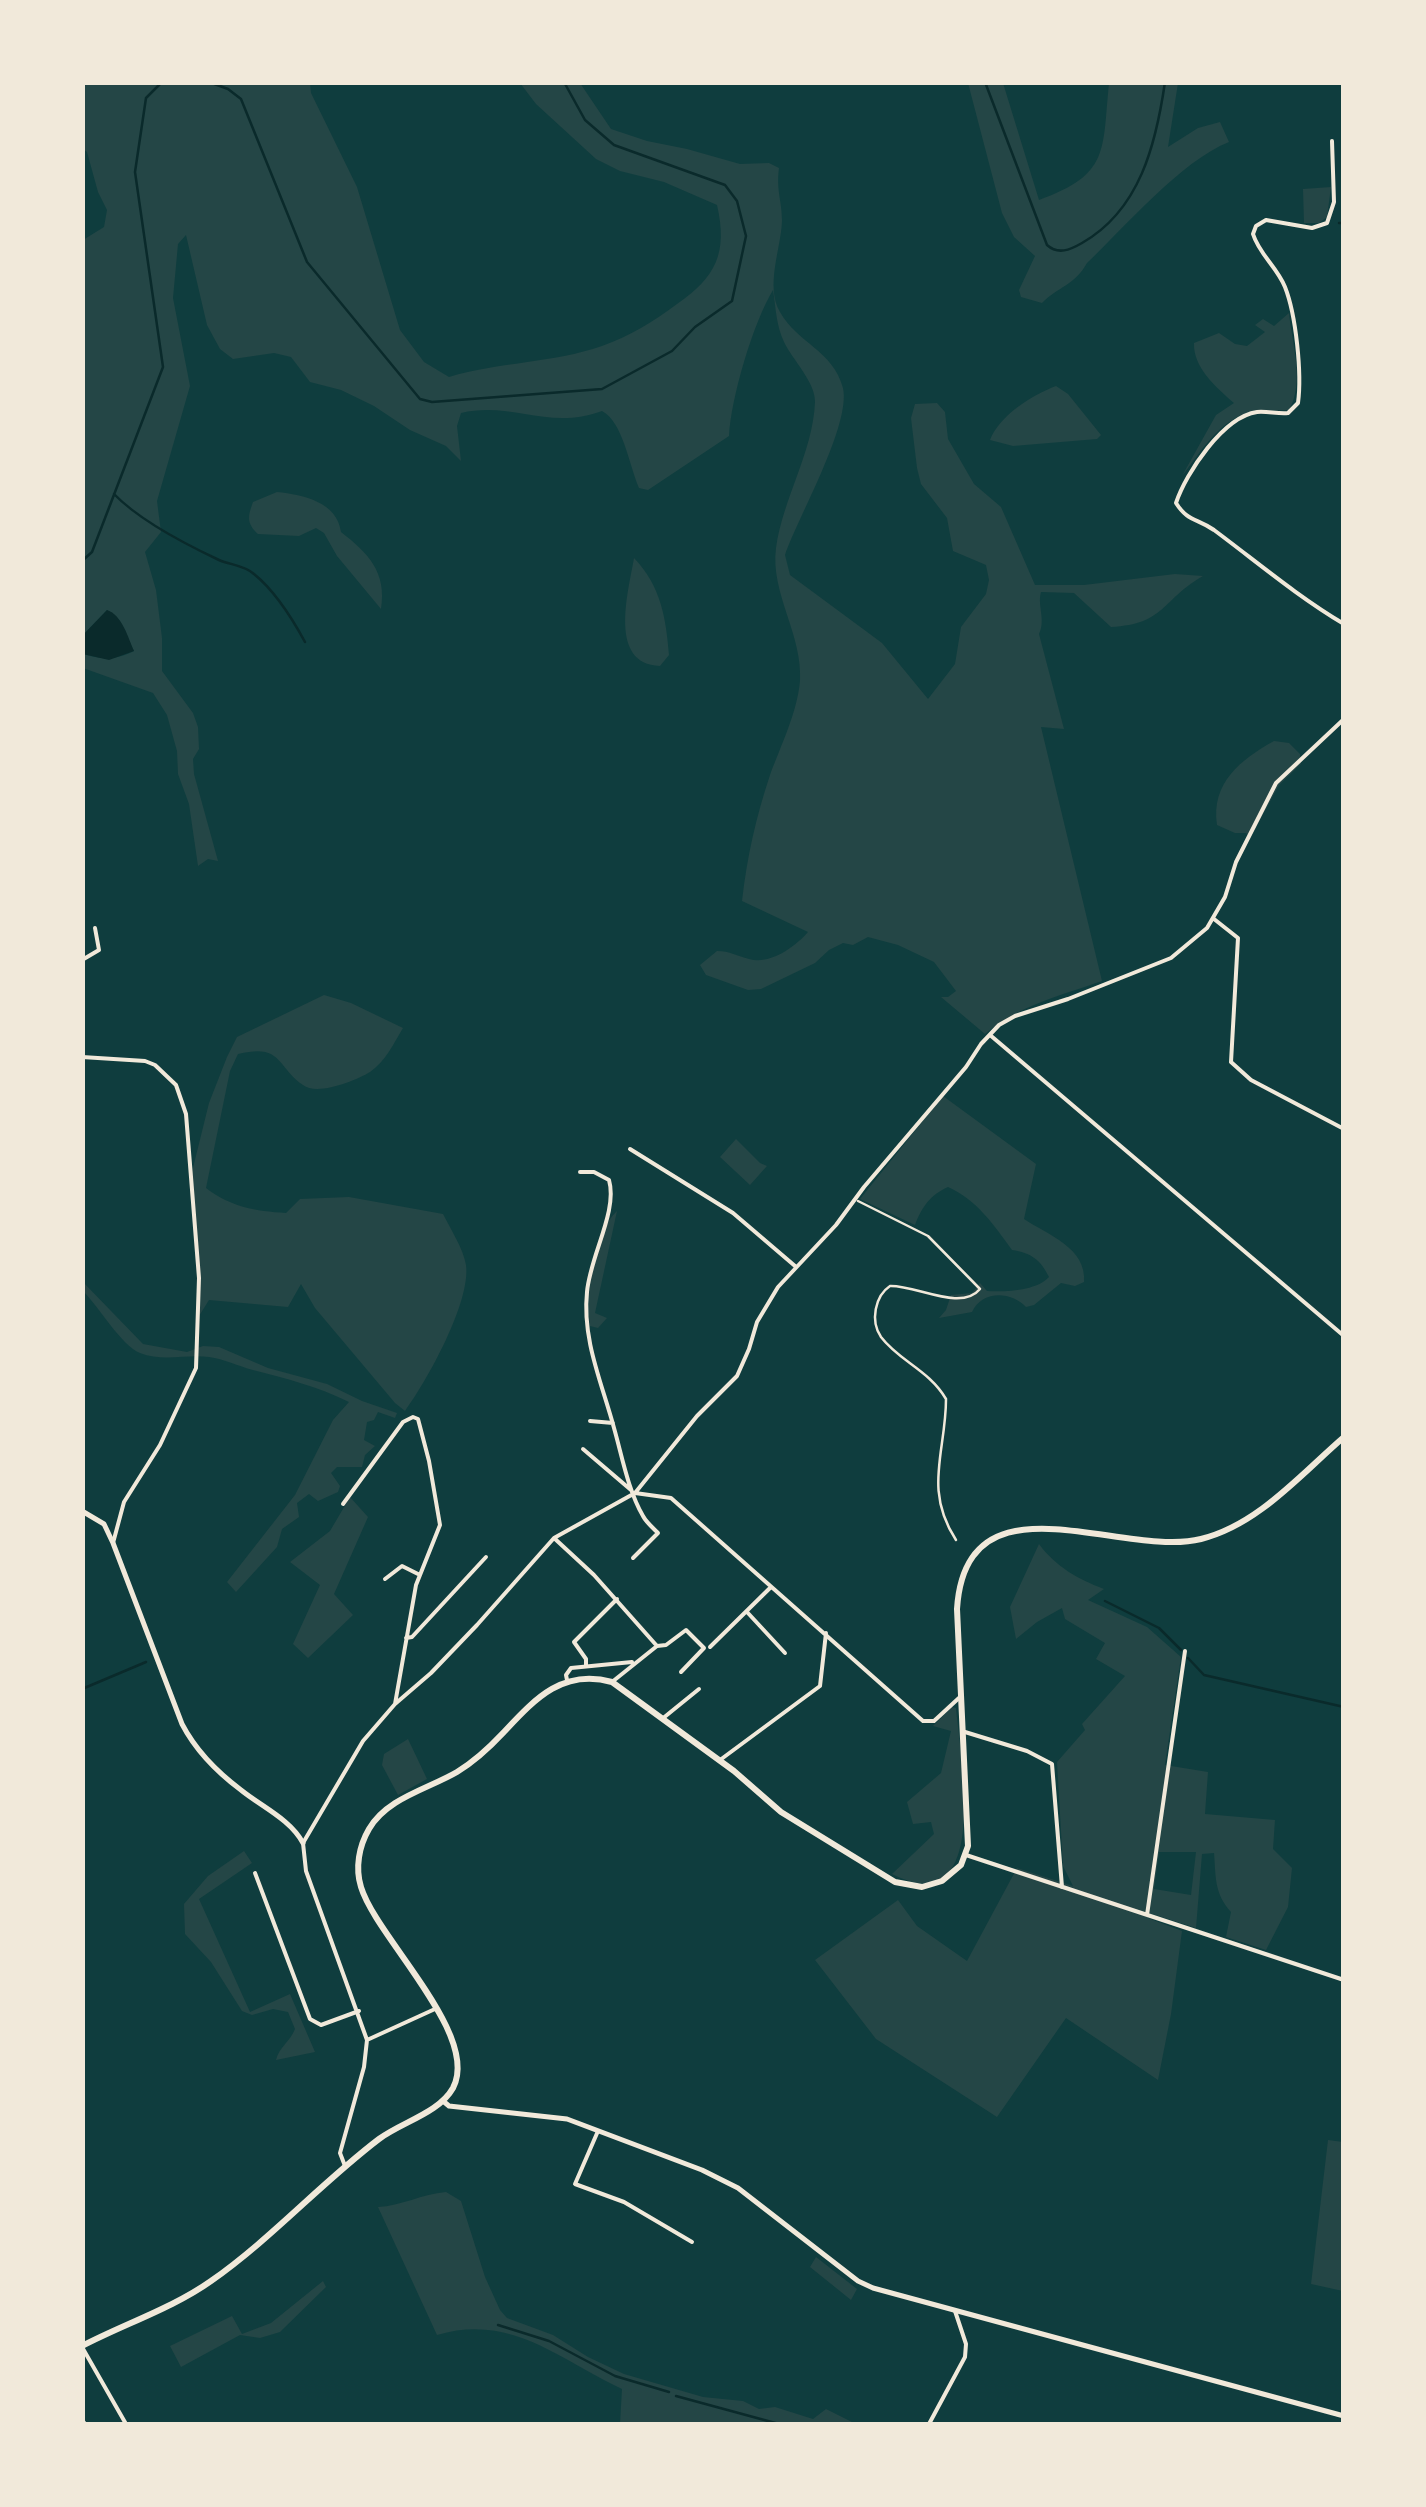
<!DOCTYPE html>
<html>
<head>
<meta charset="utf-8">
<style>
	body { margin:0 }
	#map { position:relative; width:1426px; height:2507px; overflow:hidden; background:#0f3d3e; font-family:Arial,sans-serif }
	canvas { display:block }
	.frame { position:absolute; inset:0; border:85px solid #f1e9da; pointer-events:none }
</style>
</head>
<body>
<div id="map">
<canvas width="1426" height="2507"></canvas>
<div class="frame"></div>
</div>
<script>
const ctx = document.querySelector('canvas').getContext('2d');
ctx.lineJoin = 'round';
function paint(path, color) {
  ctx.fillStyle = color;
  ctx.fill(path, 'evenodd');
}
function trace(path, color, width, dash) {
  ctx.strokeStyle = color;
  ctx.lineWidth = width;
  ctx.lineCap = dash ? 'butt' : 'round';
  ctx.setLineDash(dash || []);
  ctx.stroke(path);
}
paint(new Path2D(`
	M82,83h228l1,10 46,94 43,143 24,32 25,15c50,-15 104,-14 153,-31 28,-10 51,-24 75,-42 39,-27 51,-51 40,-99l-53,-23 -44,-11 -24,-12 -60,-55 -16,-21h60l31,46 36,12 40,8 53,15 29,-1 10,5c-3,23 3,32 3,53 -1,28 -17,65 -2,91 17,31 53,38 63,76 8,37 -44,127 -58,167l5,20 92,68 46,56 27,-35 6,-37 25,-33 3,-14 -3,-15 -33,-14 -6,-33 -26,-34 -4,-16 -6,-50 4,-14 22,-1 8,9 3,27 26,45 27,23 34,78h49l91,-11 28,2c-42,24 -37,48 -92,51l-37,-34 -33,-1c-4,13 5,28 -2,42l25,95 -23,-2 61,254c-40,14 -84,25 -117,53l-44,-37h7l8,-6 -22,-29 -36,-17 -30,-8 -15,8 -10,-2 -14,7 -14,13 -54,26 -13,1 -42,-15 -6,-10 17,-14c13,0 20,5 32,8 21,6 46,-12 59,-27l-66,-31c5,-44 14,-84 28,-126 11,-30 27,-62 30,-94 3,-46 -30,-88 -24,-133 7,-50 37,-96 39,-146 1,-19 -23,-43 -31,-60 -8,-17 -8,-34 -11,-52 -20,33 -42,108 -44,146l-81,54 -9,-2c-10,-23 -16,-66 -37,-77 -53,20 -90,-10 -141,2l-4,13 4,35 -15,-15 -36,-16 -36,-24 -33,-16 -31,-8 -19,-25 -17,-4 -41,6 -13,-10 -13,-24 -21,-90 -8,9 -5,54 17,88 -33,115 4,31 -16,20 11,38 6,48v33l31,42 5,14 1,22 -6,10 1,15 24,87 -10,-2 -10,7 -9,-62 -11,-30 -1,-23 -10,-36 -14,-22 -70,-25v-14c19,6 33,6 51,-3l-15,-31 -12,-10 -24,25v-395l21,-13 3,-17 -9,-18 -11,-40 -4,-3z
	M968,83h35l36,117c71,-26 63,-48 70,-117h69l-10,64 30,-19 22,-6 9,20c-48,19 -104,85 -142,121 -13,23 -28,23 -45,40l-21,-6 -2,-7 16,-34 -21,-19 -12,-24z
	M1331,187l-4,30 -8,6h-15l-1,-34z
	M1289,313c3,30 16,70 0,97 -13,1 -27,-1 -39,2 -32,9 -49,40 -68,64l34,-61 18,-12c-17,-15 -41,-35 -40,-60l25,-10 16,11 12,2 18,-14 -10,-7 8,-6 11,7z
	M1056,386l12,8 33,41 -4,4 -84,7 -23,-6c10,-25 42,-45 66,-54z
	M277,492c27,3 60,10 64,40 27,21 46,40 40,77l-44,-53 -13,-23 -8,-5 -17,8 -41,-2c-12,-11 -10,-18 -5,-32z
	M634,558c27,28 32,60 35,97l-9,11c-52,-2 -32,-73 -26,-108z
	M1274,741l15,2 11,11 1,10 -22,21 -29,53 -4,-5h-11l-18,-8c-6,-42 23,-65 57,-84z
	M324,995l27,8 52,25c-9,15 -18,34 -33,44 -15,9 -53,24 -67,13 -27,-19 -21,-42 -65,-31l-8,17 -24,117c25,19 49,23 80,25l14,-14 49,-2 94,17c8,16 20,34 23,51 5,37 -39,116 -61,146l-10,-8 -80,-95 -14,-24 -13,23 -79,-7 -10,16 -7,-144 17,-69 18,-46 10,-20z
	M943,1096l93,68 -12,55c24,16 63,29 60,63l-9,4 -14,-3 -27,22 -8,2c-15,-16 -44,-17 -54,5l-33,6 7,-8 5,-15 21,-2 8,-10 7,8c19,1 49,0 62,-14 -9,-18 -18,-24 -37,-27 -18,-25 -36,-51 -64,-63 -18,8 -26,20 -33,38l-55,-26z
	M736,1139l24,24 7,3 -17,19 -30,-28z
	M617,1211l-22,102 12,5 -9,10 -8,-2c-4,-32 2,-92 27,-115z
	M82,1281l61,63 44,8 16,-6 16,1 49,21 59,16 35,17 35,12 -2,5 -17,-6 -4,8 -7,2 -3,18 11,6 -10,9 -3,12h-25l-6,6 9,13 -2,6 -20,9 -9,-7 -12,9 2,14 -17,12 -5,18 -41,45 -9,-10 68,-87 38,-75 16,-18c-32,-16 -62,-23 -96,-32 -15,-4 -29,-11 -44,-13 -23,-3 -46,5 -69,-4 -19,-8 -41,-46 -57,-62z
	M350,1497l18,20 -34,77 19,21 -45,43 -15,-14 27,-59 -30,-23 40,-31z
	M1039,1544c17,23 39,35 65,45l-16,11 59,27 34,30 -16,108 43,7 -3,42 70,6 -2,29 19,19 -4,39 -22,43 -40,-13 5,-25c-17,-19 -15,-35 -17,-59l-12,1 -6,74 -47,-15 -1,5 34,13 -11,83 -13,66 -92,-62 -69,99 -121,-78 -61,-79 83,-60 19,26 50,35 50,-93 56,18 -10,-20 -6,-104 28,-32 -3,-6 43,-48 -29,-17 9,-16 -40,-24 -3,-11 -25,14 -21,17 -6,-32zM1159,1852h37l-5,43 -37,-6z
	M952,1707l4,1c4,47 37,217 -64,166l42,-40 -3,-12 -18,2 -6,-22 34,-29 10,-42 -18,-5z
	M408,1739l19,40 -29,16 -16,-30 2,-11z
	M244,1851l8,12 -53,36 51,113 40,-18 25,58 -39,8c3,-13 14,-18 19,-31l-7,-17 -15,-3 -21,6 -10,-4 -31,-49 -26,-28 -1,-30 24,-28z
	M1328,2140l15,2v149l-32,-7z
	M446,2192l15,9 24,76 15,33 7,8 46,17 35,22 36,17 79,23 40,4 16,8 16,-2 38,12 13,-10 30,15h-236l2,-35c-63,-29 -110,-76 -185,-54l-59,-128c23,-1 44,-13 68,-15z
	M816,2257l41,32 -6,11 -41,-33z
	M323,2281l3,6 -46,45 -20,6 -20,-3 -59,32 -11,-21 62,-30 10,18 29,-11z`), '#244646');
paint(new Path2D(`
	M107,610c15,5 21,27 27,41l-25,9 -26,-6v-19z`), '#0a2a2b');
trace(new Path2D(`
	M209,82l19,7 13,10 66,163 113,137 12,3 170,-13 70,-38 23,-24 37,-26 14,-65 -9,-35 -12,-16 -111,-40 -29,-25 -21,-38
	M985,82l62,163c11,10 23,5 35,-2 58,-33 74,-99 83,-161
	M1339,223h5
	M114,494c26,27 71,50 105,66 11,5 25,5 35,14 21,17 38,44 51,68
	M82,561l10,-9 71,-185 -28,-195 11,-74 16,-16
	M1105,1601l54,27 22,22
	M1188,1658l16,17 140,32
	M82,1689l64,-27
	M498,2325l51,16 66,35 54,16
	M676,2396l103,28`), '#0a2a2b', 2.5);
trace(new Path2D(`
	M858,1201l70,35 52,53c-19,23 -64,-4 -90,-3 -15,10 -20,35 -9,51 18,24 48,33 65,62 0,53 -23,90 10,141`), '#f1e9da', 2.5);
trace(new Path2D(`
	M1332,141l2,61 -7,21 -15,5 -46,-8 -10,6 -3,8c6,20 24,33 32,53 11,28 17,86 13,116l-10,10c-10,1 -21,-2 -31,-1 -34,5 -71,61 -81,91 12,19 21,15 38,27 43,32 83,66 130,94
	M1214,919l24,19 -7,124 20,18 93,49
	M82,960l17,-10 -4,-22
	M990,1035l354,301
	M82,1057l63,4 10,4 21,20 10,29 13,164 -3,90 -36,77 -36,57 -11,41
	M630,1149l103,64 62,53
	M580,1172h14l15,8c9,31 -19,76 -22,112 -5,48 15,91 27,136 8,28 14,62 29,88 3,6 10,12 15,17l-25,25
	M590,1421l23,2
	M583,1449l48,41
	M635,1493l62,-77 40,-40 12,-27 8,-27 21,-35 58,-62 28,-38 102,-120 15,-23 18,-19 16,-9 53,-17 103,-41 36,-30 18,-31 11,-35 40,-79 68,-64
	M343,1504l60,-82 10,-5 5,2 11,42 11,64 -24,60 -21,119
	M554,1538l40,37 63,71
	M385,1579l17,-13 16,8
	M747,1612l38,41
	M406,1638l6,-1 74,-80
	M710,1647l61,-60
	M586,1666v-7l-12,-17 43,-43
	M567,1680l-1,-5 5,-7 61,-6
	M612,1682l45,-36 9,-1 20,-15 18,18 -23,24
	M662,1719l37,-30
	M965,1732l62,19 25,13 10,123
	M720,1760l100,-74 6,-53
	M966,1855l378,125
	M255,1873l55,146 11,6 38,-14
	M1147,1915l38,-264
	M367,2040l68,-31
	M598,2131l-23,53 49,18 68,40
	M345,2166l-5,-13 24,-86 3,-27 -61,-169 -3,-28 60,-102 32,-37 36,-31 46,-48 77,-87 81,-45 36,5 252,223h11l26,-24
	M82,2347l44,77
	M82,2420l3,4
	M929,2424l36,-67 1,-13 -11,-33`), '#f1e9da', 4);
trace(new Path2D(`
	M82,1511l22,13 9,19 69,181c14,27 35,48 59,66 21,17 49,29 62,53
	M443,2101l6,5 118,13 135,51 36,18 120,93 15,7 471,128`), '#f1e9da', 5);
trace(new Path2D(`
	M82,2346c42,-22 91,-38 129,-65 59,-41 110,-98 168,-142 23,-17 60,-26 74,-51 28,-53 -77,-151 -92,-201 -6,-19 -2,-41 8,-58 18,-31 59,-40 88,-57 18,-11 32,-24 46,-39 31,-33 59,-65 109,-51l122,89 47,41 114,70 27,5 20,-6 19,-16 7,-19 -11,-237c9,-140 165,-50 244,-70 57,-14 100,-65 143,-102`), '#f1e9da', 6);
</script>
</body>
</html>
